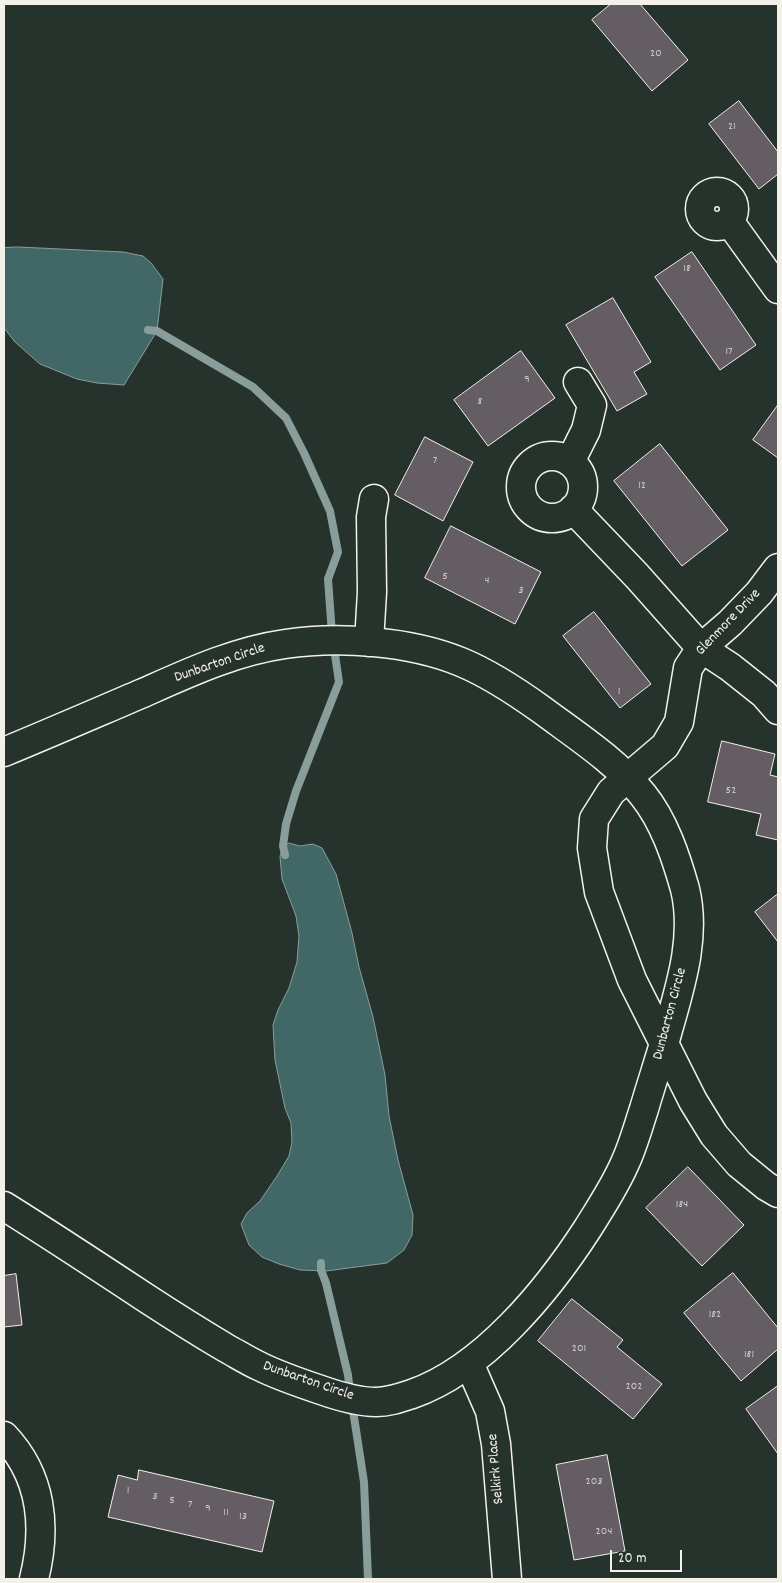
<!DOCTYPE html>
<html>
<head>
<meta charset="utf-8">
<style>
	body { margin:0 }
	#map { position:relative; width:782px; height:1583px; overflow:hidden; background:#26332d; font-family:Dekko,sans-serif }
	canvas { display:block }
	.frame { position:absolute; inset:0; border:5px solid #f4f1e8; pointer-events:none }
	.scale { position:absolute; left:610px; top:1550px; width:72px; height:22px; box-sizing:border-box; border:2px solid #f4f1e8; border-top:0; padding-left:6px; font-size:15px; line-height:18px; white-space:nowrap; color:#f4f1e8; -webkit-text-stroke:4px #26332d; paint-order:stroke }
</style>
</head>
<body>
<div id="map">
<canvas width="782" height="1583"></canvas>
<div class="frame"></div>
<div class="scale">20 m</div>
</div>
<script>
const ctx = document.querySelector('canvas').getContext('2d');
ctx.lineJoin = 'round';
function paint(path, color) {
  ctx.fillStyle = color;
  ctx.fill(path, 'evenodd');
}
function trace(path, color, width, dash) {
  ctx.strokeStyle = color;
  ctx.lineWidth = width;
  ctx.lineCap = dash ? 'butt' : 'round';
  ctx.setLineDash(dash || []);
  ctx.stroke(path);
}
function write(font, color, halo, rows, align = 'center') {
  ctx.font = font + ' Dekko,sans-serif';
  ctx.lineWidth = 4;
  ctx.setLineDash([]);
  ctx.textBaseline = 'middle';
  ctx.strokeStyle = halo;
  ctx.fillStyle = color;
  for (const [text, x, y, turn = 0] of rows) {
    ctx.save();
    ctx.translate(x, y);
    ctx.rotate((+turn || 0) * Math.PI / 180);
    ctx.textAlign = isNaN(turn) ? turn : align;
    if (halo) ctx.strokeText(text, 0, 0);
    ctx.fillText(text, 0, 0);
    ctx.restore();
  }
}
const water = new Path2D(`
	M18,247l105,5 20,4 8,7 12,16 -6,52 -33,54 -27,-2 -20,-4 -37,-15 -25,-22 -11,-14v-80z
	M289,843l11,3 13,-2 9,4 14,26 16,59 7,34 14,50 12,58 4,41 9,44 15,55 -1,20 -8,15 -17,13 -61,8 -26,-1 -21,-6 -17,-7 -13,-12 -8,-21 6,-11 13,-12 17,-25 12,-20 3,-14 -1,-19 -6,-15 -10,-48 -2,-35 5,-15 11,-22 8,-26 2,-26 -3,-20 -14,-37 -2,-23 3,-8z`);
paint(water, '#426767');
trace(water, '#899e9b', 1);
trace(new Path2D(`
	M148,330l9,1 96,56 33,31 18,35 26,58 8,41 -10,27 4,55 7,48 -43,109 -10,33 -3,22 2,9
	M321,1263v7l5,13 22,92 2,18
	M352,1404l12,78 4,97`), '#899e9b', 8);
const building = new Path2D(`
	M611,4h29l48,56 -36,31 -60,-71z
	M739,101l39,51v22l-19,15 -50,-65z
	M692,252l64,93 -36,25 -65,-93z
	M613,298l38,64 -17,10 13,22 -30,17 -51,-86z
	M521,351l34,47 -67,48 -34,-46z
	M778,405v53l-25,-18z
	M425,437l48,25 -30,59 -48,-26z
	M660,444l68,86 -46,36 -68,-85z
	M451,526l90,46 -26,52 -90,-46z
	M594,612l57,72 -31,24 -57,-72z
	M722,741l53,13 -5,21 8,2v63l-22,-5 5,-21 -53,-12z
	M778,894v48l-23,-30z
	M688,1167l56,58 -42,41 -56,-58z
	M733,1273l45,55v21l-37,32 -57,-68z
	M16,1274l6,51 -18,2v-51z
	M572,1299l51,41 -6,7 45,37 -29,35 -95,-78z
	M778,1386v68l-32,-45z
	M607,1455l18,96 -51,9 -18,-95z
	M139,1470l135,31 -12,51 -154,-35 10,-42 19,5z`);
paint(building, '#655d64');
trace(building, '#f4f1e8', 1);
const minor = new Path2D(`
	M700 209a17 17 0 1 1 34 0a17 17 0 1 1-34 0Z
	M729,221l49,68
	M521 487a31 31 0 1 1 62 0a31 31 0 1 1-62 0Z
	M570,462l16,-32 6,-25 -14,-23
	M573,509l64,67 64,72 29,19 34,27 14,16
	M778,568l-19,25 -29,30 -29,25 -13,20 -9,54 -14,24 -54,46 -17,27 -2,29 7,44 33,88 61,121 21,34 25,29 27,22 12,7
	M369,642l3,-50 -1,-75 3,-18
	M4,752c46,-19 92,-39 139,-59 45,-20 92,-42 142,-49 54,-8 125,-3 176,18 29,12 56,30 81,48 35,26 74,51 101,85 21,26 33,62 42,94 12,50 -6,101 -19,148 -7,24 -15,48 -22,72 -6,18 -11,37 -19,54 -10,23 -24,44 -37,65 -40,62 -104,141 -176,166 -12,4 -23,8 -36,8 -19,0 -38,-6 -55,-12 -21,-7 -42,-14 -62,-24 -11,-5 -22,-12 -33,-18 -27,-16 -54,-33 -80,-50 -47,-31 -94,-62 -142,-92
	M469,1363l21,48 6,33 11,135
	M4,1436c38,40 43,91 30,143`);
trace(minor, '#f4f1e8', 31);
trace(minor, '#26332d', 28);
write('12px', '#d0ccc7', null, [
	["20",656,54],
	["21",732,127],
	["18",687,269],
	["17",729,352],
	["9",527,380],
	["8",480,402],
	["7",435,461],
	["12",642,486],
	["5",445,577],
	["4",487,581],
	["3",521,591],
	["1",619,692],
	["52",731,791],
	["184",682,1205],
	["182",715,1315],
	["201",579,1349],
	["181",749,1355],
	["202",634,1387],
	["203",594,1482],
	["1",128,1491],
	["3",155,1497],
	["5",172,1501],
	["7",190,1505],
	["9",208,1509],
	["11",226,1513],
	["13",243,1517],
	["204",604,1532]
]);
write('15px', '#f4f1e8', '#26332d', [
	["Glenmore Drive",729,623,-46],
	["Dunbarton Circle",220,664,-19],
	["Dunbarton Circle",671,1014,-75],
	["Dunbarton Circle",308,1382,19],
	["Selkirk Place",497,1469,-95]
]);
</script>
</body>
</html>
